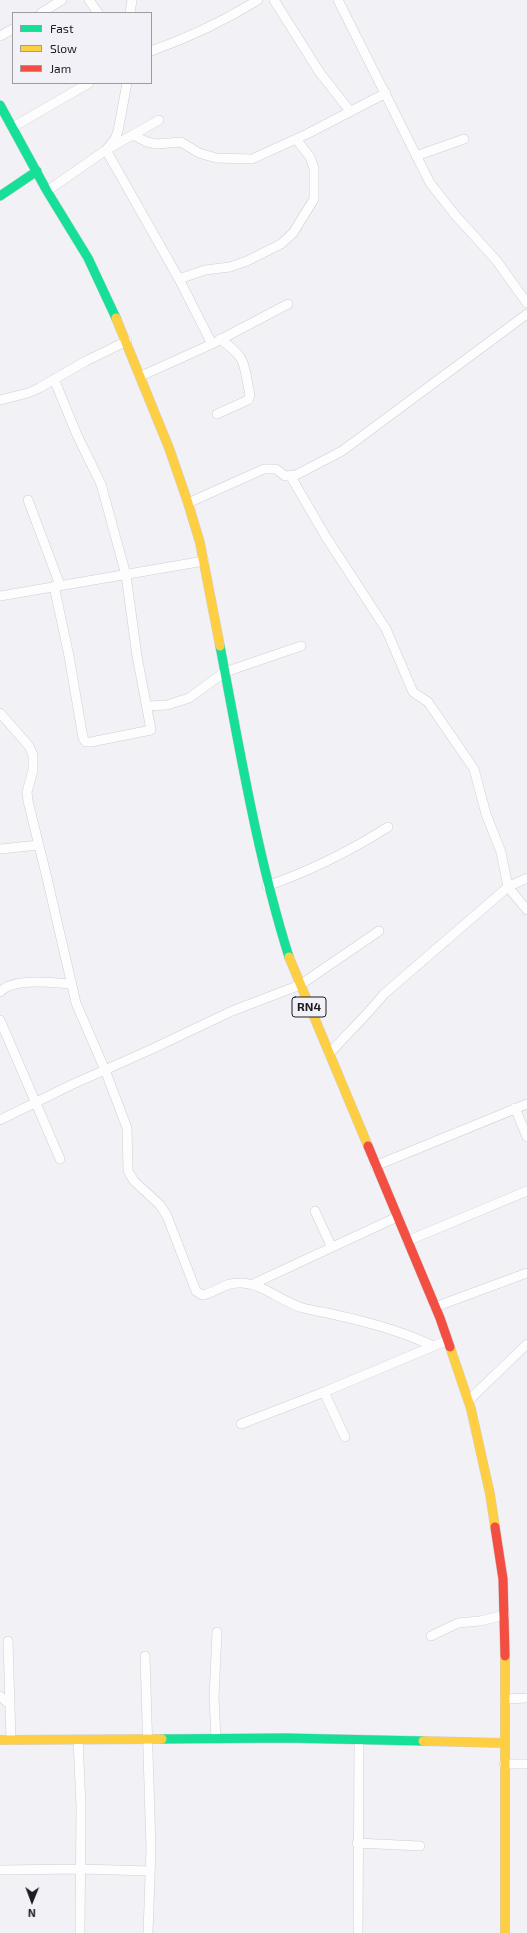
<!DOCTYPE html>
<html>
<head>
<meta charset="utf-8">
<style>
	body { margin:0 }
	#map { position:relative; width:527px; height:1933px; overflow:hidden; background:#f2f2f6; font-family:"Exo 2",sans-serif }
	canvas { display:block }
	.legend { position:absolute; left:12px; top:12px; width:140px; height:72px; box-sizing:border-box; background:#f1f1f7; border:1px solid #9d9da1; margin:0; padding:5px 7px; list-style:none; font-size:12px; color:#1e1e20 }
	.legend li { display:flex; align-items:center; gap:8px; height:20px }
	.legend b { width:20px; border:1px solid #9d9da1 }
	.north { position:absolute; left:12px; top:1881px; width:40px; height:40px; -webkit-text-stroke:3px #f1f1f7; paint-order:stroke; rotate:181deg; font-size:11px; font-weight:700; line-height:16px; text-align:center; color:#1e1e20 }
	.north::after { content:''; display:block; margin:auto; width:14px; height:18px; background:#1e1e20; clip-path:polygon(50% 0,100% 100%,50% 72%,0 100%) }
</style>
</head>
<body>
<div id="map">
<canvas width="527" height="1933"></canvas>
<ul class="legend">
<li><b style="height:5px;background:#16e098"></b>Fast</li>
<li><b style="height:5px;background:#ffcf43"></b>Slow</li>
<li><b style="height:5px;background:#f24e42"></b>Jam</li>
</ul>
<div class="north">N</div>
</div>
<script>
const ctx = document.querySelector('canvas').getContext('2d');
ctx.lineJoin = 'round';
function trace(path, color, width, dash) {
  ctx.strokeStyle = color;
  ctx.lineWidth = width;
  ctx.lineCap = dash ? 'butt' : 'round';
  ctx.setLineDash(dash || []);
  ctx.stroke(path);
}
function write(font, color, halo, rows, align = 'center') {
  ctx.font = font + ' "Exo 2",sans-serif';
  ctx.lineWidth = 3;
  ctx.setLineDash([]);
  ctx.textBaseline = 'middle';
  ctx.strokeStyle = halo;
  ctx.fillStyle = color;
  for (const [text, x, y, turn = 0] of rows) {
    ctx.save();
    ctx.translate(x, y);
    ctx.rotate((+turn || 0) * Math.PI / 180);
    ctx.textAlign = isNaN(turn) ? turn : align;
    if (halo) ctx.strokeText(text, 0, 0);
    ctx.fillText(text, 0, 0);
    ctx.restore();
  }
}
const street = new Path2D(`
	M89,0l9,13
	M274,0l46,73 30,38
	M338,0l92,183 26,33 40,44 31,43
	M41,13l21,-13
	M130,13l2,-13
	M0,36l13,-7
	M151,51c37,-13 73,-30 107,-51
	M127,83l-9,48 -3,8 -9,11 73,129 33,65
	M13,127l76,-44
	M133,135l14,7 10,2 24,-2 18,11 17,5 36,1 55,-25 79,-41
	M416,156l48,-17
	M47,191l59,-41 53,-30
	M179,279l26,-9 25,-3 17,-6 34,-17 12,-11 21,-34v-31l-4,-11 -14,-18
	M141,376l71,-32 76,-40
	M54,379l23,56 24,49 25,91 11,81 14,74 -60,12h-5l-3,-4 -14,-82 -15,-70
	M0,400l28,-7 11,-5 47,-27 41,-20
	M217,414l31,-14 2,-5c-7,-32 -2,-36 -30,-56
	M291,477l35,60 60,92 27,63 15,10 46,67 12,45 15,38 7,35 19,23
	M28,500l32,85
	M188,503l76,-34h12l9,7 11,-1 46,-24 185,-137
	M0,596l204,-35
	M148,706l19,-1 22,-7 36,-26 76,-26
	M0,713l29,33 4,9v15l-6,22 1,9 19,77 29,125 29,67 22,58 1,43 6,10 26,24 7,11 29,75 6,4c15,-2 20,-13 40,-12 22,1 39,19 61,25 11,3 22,4 33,7 32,7 65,16 95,30
	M0,849l39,-4
	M267,886c43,-15 83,-35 121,-59
	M0,992c13,-15 54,-9 71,-8
	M0,1020l60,139
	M329,1054c18,-20 38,-39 55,-60l124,-107 19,-9
	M515,1108l12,29
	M0,1120l71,-35 81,-36 80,-38 68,-26 79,-54
	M375,1166l152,-62
	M315,1211l16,35
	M407,1241l120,-50
	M253,1284l144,-67
	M435,1307l92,-34
	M469,1400l58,-56
	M241,1424l83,-32
	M345,1437l-21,-45 124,-52
	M431,1636l27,-13 22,-2 25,-6
	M8,1641l3,99
	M145,1656l6,193 -3,84
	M0,1696l9,8
	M505,1699l22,-1
	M216,1739l-2,-42 3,-65
	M78,1740l3,66 -1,127
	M504,1764h23
	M357,1843l63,3
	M0,1870l80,-1 70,2
	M358,1933l1,-193`);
const fast = new Path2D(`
	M0,105l47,86 41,67 28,60
	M0,196l37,-25
	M220,646c20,105 37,209 69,311
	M162,1739l123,-1 138,3`);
const slow = new Path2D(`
	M116,318l53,130 19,55 12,40 20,103
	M289,957l79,189
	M450,1347l21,62 19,85 5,33
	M505,1656v277
	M0,1740l162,-1
	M423,1741l82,2`);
const jam = new Path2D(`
	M368,1146l72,172 10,29
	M495,1527l8,52 2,77`);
trace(street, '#cfcfd2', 10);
trace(fast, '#cfcfd2', 10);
trace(slow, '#cfcfd2', 10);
trace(jam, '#cfcfd2', 10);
trace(street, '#fdfdfe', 9);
trace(fast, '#16e098', 9);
trace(slow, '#ffcf43', 9);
trace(jam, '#f24e42', 9);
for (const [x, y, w] of [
	[309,1007,34]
]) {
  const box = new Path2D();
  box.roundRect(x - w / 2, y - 10, w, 20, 3);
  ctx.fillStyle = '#f1f1f7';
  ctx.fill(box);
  trace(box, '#1e1e20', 1);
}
write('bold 12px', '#1e1e20', null, [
	["RN4",309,1007]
]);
</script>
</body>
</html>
